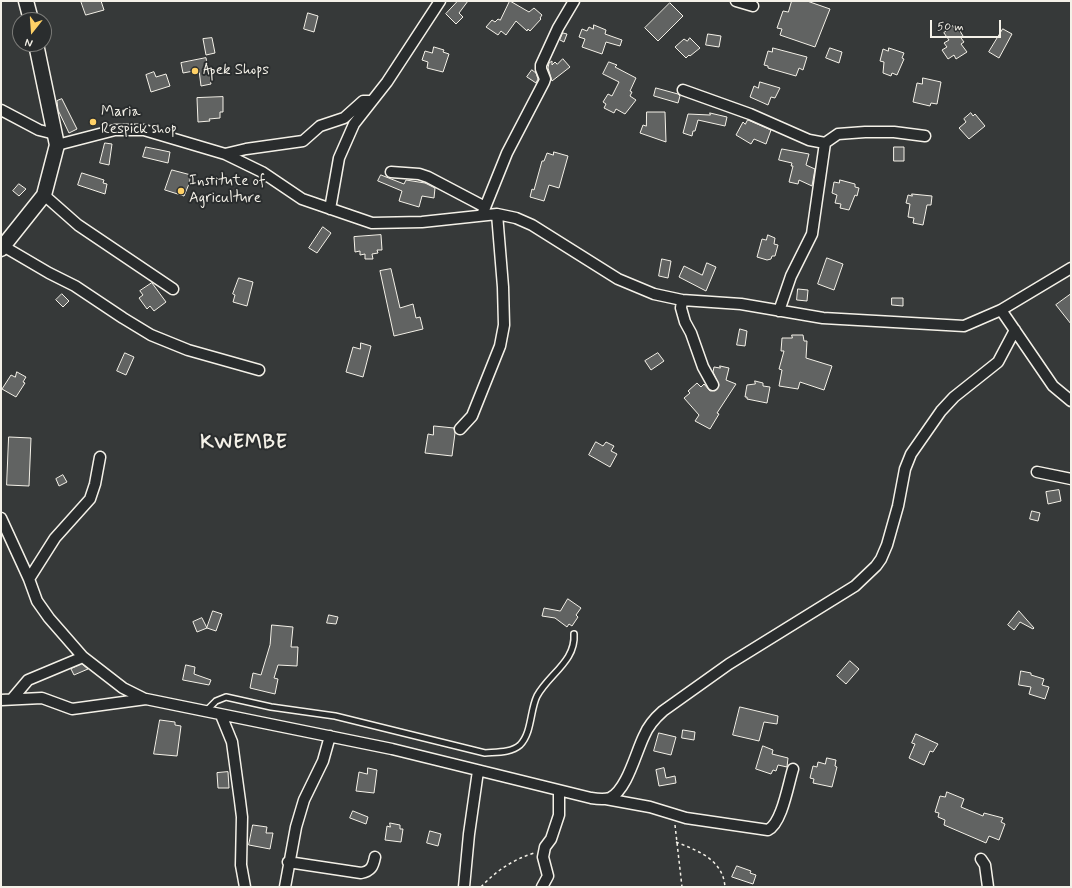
<!DOCTYPE html>
<html>
<head>
<meta charset="utf-8">
<style>
	body { margin:0 }
	#map { position:relative; width:1072px; height:888px; overflow:hidden; background:#363939; font-family:Mynerve,sans-serif }
	canvas { display:block }
	.frame { position:absolute; inset:0; border:2px solid #f4f1e8; pointer-events:none }
	.north { position:absolute; left:12px; top:12px; width:40px; height:40px; box-sizing:border-box; background:#2a2d2e; border:1px solid #7b7b78; border-radius:50%; rotate:197deg; font-size:11px; font-weight:700; line-height:16px; text-align:center; color:#f4f1e8 }
	.north::after { content:''; display:block; margin:auto; width:14px; height:18px; background:#ffd166; clip-path:polygon(50% 0,100% 100%,50% 72%,0 100%) }
	.scale { position:absolute; left:930px; top:20px; width:71px; height:18px; box-sizing:border-box; border:2px solid #f4f1e8; border-top:0; padding-left:5px; font-size:12px; line-height:14px; white-space:nowrap; color:#f4f1e8; -webkit-text-stroke:3px #2a2d2e; paint-order:stroke }
</style>
</head>
<body>
<div id="map">
<canvas width="1072" height="888"></canvas>
<div class="frame"></div>
<div class="north">N</div>
<div class="scale">50 m</div>
</div>
<script>
const ctx = document.querySelector('canvas').getContext('2d');
ctx.lineJoin = 'round';
function paint(path, color) {
  ctx.fillStyle = color;
  ctx.fill(path, 'evenodd');
}
function trace(path, color, width, dash) {
  ctx.strokeStyle = color;
  ctx.lineWidth = width;
  ctx.lineCap = dash ? 'butt' : 'round';
  ctx.setLineDash(dash || []);
  ctx.stroke(path);
}
function write(font, color, halo, rows, align = 'center') {
  ctx.font = font + ' Mynerve,sans-serif';
  ctx.lineWidth = 4;
  ctx.setLineDash([]);
  ctx.textBaseline = 'middle';
  ctx.strokeStyle = halo;
  ctx.fillStyle = color;
  for (const [text, x, y, turn = 0] of rows) {
    ctx.save();
    ctx.translate(x, y);
    ctx.rotate((+turn || 0) * Math.PI / 180);
    ctx.textAlign = isNaN(turn) ? turn : align;
    if (halo) ctx.strokeText(text, 0, 0);
    ctx.fillText(text, 0, 0);
    ctx.restore();
  }
}
const building = new Path2D(`
	M81,1h20l3,9 -18,5z
	M458,1h10l-9,12 4,4 -7,7 -10,-10z
	M510,1l19,11 5,-4 8,7 -2,3 1,1 -11,12 -2,-2 -1,2 -11,-10 -10,14 -5,-4 -3,4 -12,-8 6,-7 3,2 3,-3 2,1z
	M792,1h15l23,8 -15,38 -35,-12 2,-6 -5,-1 6,-17 5,1z
	M670,3l13,13 -25,25 -13,-13z
	M308,13l10,3 -4,16 -10,-3z
	M594,25l12,5 -1,4 17,6 -2,6 -14,-4 -4,12 -20,-7 3,-8 -6,-2 3,-8 5,2 2,-4 4,2z
	M953,26l1,2 3,-2 6,10 -2,2 3,4 -3,2 6,8 -11,7 -2,-4 -6,4 -6,-9 5,-3 -3,-4 5,-3 -5,-7z
	M1003,29l9,5 -13,24 -10,-6z
	M563,33l4,1 -3,8 -4,-2z
	M708,34l13,2 -2,11 -13,-2z
	M212,38l3,15 -9,2 -3,-16z
	M690,38l10,10 -10,8 -1,-1 -3,3 -11,-11 9,-8 3,2z
	M434,47l10,3 -1,2 6,2 -6,18 -16,-4 1,-6 -6,-2 3,-9 7,2z
	M773,48l34,9 -4,13 -4,-2 -3,8 -28,-8v-2l-4,-1 4,-14 4,1z
	M830,48l12,4 -3,11 -13,-5z
	M889,48l15,5 -2,5 2,1 -7,16 -5,-2 -1,3 -8,-3 1,-11 -4,-1 3,-12 5,2z
	M206,58l5,26 -10,2 -2,-16 -16,3 -2,-10z
	M563,59l7,8 -18,14 -4,-13 1,-5 3,-2v4l3,-3 2,2z
	M609,62l8,3 -2,2 21,11 -6,13 2,1 -2,4 6,4 -11,14 -9,-5 -2,4 -10,-5 2,-4 -3,-2 5,-8 4,2 7,-14 -16,-8z
	M532,70l4,3 2,6 -2,4 -9,-6z
	M154,72l2,5 10,-3 4,12 -19,6 -5,-17z
	M923,78l18,4 -4,22 -6,-1 -1,3 -17,-4 4,-19 5,1z
	M760,82l20,6 -5,10 -4,-1 -3,8 -18,-8 4,-11 4,2z
	M656,88l22,6 2,2 -2,7 -24,-7z
	M223,97v15h-3v6l-11,1 1,2 -12,1 -1,-24z
	M62,99l15,30 -8,4 -11,-23 -1,-9z
	M647,112h18l1,30 -26,-9 3,-8 3,1z
	M710,113l17,4 -2,9 -27,-6 -3,11h-2l-1,5 -9,-3 5,-19 22,1z
	M971,113l2,3 2,-2 10,12 -16,13 -10,-11 7,-6 -2,-3z
	M748,120l23,10 -5,14 -12,-5 -3,5 -15,-9 7,-13 2,2z
	M105,143l7,1 -3,21 -9,-2z
	M146,147l24,5 -2,11 -25,-6z
	M894,147h10v14h-10z
	M782,149l27,5 -3,11 9,4 -3,17 -13,-6 -1,4 -9,-2 4,-16h-2l1,-3 -13,-3z
	M554,152l14,4 -9,32 -10,-3 -5,16 -14,-4 2,-8 2,1 8,-29h2l3,-8 6,2z
	M172,170l19,5 -2,9 -5,12 -19,-6z
	M82,173l22,7 -1,3 4,1 -2,10 -27,-9z
	M381,175l23,9 2,-4 19,3 10,5 -1,10 -12,-2 -3,11 -20,-6 3,-10 -24,-10z
	M840,180l15,4v3l4,1 -2,8 -2,-1 -6,15 -9,-2 1,-4 -6,-1 2,-8 -5,-2 2,-11 5,1z
	M19,184l7,5 -7,7 -6,-5z
	M912,194l20,2 -1,9h-4l-4,20 -10,-2 1,-5 -6,-1 2,-13 -4,-1 2,-8 4,1z
	M323,227l8,6 -14,20 -8,-5z
	M381,235l1,15h-5l1,3 -6,1 1,5h-8v-5l-5,1v-4l-5,1 -1,-15z
	M768,235l7,3 -1,6 4,1 -3,11h-3l-1,3 -4,1 -10,-3 5,-18 4,1z
	M827,258l16,6 -9,26 -16,-6z
	M662,259l9,2 -3,17 -9,-2z
	M707,263l9,4 -10,24 -27,-14 5,-11 18,9z
	M391,269l9,39 13,-4 3,14 4,-1 3,12 -29,7 -14,-65z
	M239,278l14,4 -6,24 -14,-4 2,-7 -2,-1z
	M152,283l14,19 -12,9 -4,-5 -3,3 -8,-11 4,-3 -3,-4z
	M798,289l10,1 -1,11 -10,-1z
	M62,294l7,7 -6,6 -7,-7z
	M1071,294v30l-15,-19z
	M892,298h11v8l-11,-1z
	M740,329l7,2 -2,15 -8,-1z
	M792,335h11l1,6h3l-1,17 26,8 -8,24 -24,-8 -2,7 -19,-3 3,-16 -3,-1 5,-18h-3l1,-13h10z
	M361,343l10,3 -8,31 -17,-5 7,-25 7,2z
	M125,353l9,4 -8,18 -9,-4z
	M658,353l6,8 -13,9 -6,-9z
	M720,366l9,2 -3,12 10,4 -19,29 2,1 -9,15 -15,-8 4,-6 -15,-17 6,-5 -2,-2 9,-8 4,4 3,-3 6,7 6,-1 3,-5 -6,-13 1,-5 6,1z
	M17,372l9,5 -3,5 2,1 -9,14 -14,-8 9,-14 4,2z
	M755,381l8,2v3l7,1 -3,16 -20,-4v-2h-2l2,-12 8,-1z
	M434,426l20,2 1,5 -3,23 -27,-3 3,-19 5,1z
	M9,437l22,1 -2,48 -22,-1z
	M596,442l7,4 3,-4 8,4 -3,5 6,3 -7,13 -21,-12z
	M63,475l4,7 -8,4 -3,-7z
	M1059,490l2,11 -13,3 -2,-12z
	M1032,511l8,2 -2,8 -8,-2z
	M568,599l13,9 -5,7 2,2 -6,9 -3,-2 -2,3 -12,-9 -13,-2 2,-8 16,3z
	M213,611l9,3 -6,17 -9,-3z
	M1019,611l15,17 -1,1 -13,-7 -6,8 -6,-5z
	M329,615l9,2 -2,7 -9,-1z
	M202,618l5,10 -10,4 -4,-10z
	M272,625l21,2 -2,20h7l-1,19 -19,-1 -4,13 4,1 -3,15 -25,-6 3,-15 8,2 9,-30z
	M850,661l9,8 -13,15 -9,-8z
	M82,664l6,5 -14,6 -3,-6z
	M186,665l9,2 -1,7 17,6 -2,5 -26,-5z
	M1021,671l10,2v2l13,4 -2,6 7,2 -4,12 -16,-5 2,-7 -12,-2z
	M740,707l38,9 -1,8 -13,-2 -5,19 -26,-6z
	M160,720l15,2v3l6,1 -4,30 -23,-2z
	M683,730l12,2 -1,8 -12,-2z
	M659,733l17,4 -5,18 -17,-4z
	M916,734l22,10 -5,8 -3,-1 -6,14 -15,-7 6,-14 -3,-1z
	M763,746l10,4 -1,4 16,4 -1,9 -9,-2 -2,6 -3,-1 -2,4 -15,-5z
	M827,758l9,2 -1,6 2,1 -5,20 -19,-4 1,-4 -4,-1 3,-12 4,1 1,-5 7,2z
	M368,768l9,2 -3,23 -18,-2 3,-19 8,2z
	M664,768l2,10 9,-2 1,7 -17,3 -3,-16z
	M228,772l1,16h-11l-1,-15z
	M947,792l17,7 -3,8 22,9 1,-3 19,5 -2,4 4,2 -6,16 -10,-4 -3,7 -42,-18 1,-5 -7,-3 1,-4 -4,-1 5,-16 5,1z
	M353,811l15,6 -2,7 -16,-6z
	M390,823l10,2v4h3l-2,13 -16,-2 2,-14 3,1z
	M253,825l14,2 -1,6h7l-3,16 -21,-4z
	M430,831l11,3 -3,12 -11,-3z
	M737,866l14,5 -1,2 6,2 -3,9 -21,-7z`);
paint(building, '#616362');
trace(building, '#f4f1e8', 1);
const lane = new Path2D(`
	M206,711l10,-10 10,-4 45,10 64,9 150,37c11,-1 26,0 35,-8 12,-12 10,-35 17,-49 12,-22 39,-35 37,-62`);
const street = new Path2D(`
	M736,1l17,5
	M683,90l67,24 59,26 16,3 13,-9 27,-2h29l31,4
	M1,110l38,20 16,4
	M57,145l58,-15h29l81,24 37,18 40,27 70,24 50,-1 75,-8 19,4 16,7 86,54 36,15 28,6 59,4 82,14 141,8 37,-16 70,-42
	M225,154l21,-5 57,-8 17,-15 24,-8 19,-17h9
	M391,172l28,2 9,3 57,30
	M44,195l34,30 95,64
	M330,209l9,-51 15,-34 33,-42 53,-81
	M482,215l25,-62 37,-71 1,-3 -4,-10v-4l17,-37 16,-27
	M3,246l46,27 26,13 48,32 28,17 37,15 71,20
	M682,300l-1,8 4,14 6,11 12,34 10,18
	M1001,310l52,76 18,15
	M779,311l12,-35 21,-42 13,-91
	M460,429l12,-13 28,-70 4,-21 -1,-38 -6,-73
	M1037,472l34,7
	M1,518l28,61 8,22 12,17 34,39 40,31 22,11
	M29,579l26,-41 35,-39 5,-15 5,-27
	M12,699l16,-19 55,-23
	M1,700l41,-2 30,11 74,-10 246,50 199,49c6,1 13,2 19,0 17,-8 26,-46 34,-62 4,-10 11,-18 19,-25l66,-47 126,-78 21,-20 5,-7 6,-14 11,-39 7,-37 6,-15 30,-43 13,-14 44,-35 17,-32
	M221,715l11,27 8,59 2,16 -1,48 4,22
	M606,799l44,8 36,11 82,12c14,-7 20,-45 25,-61
	M981,859l4,6 3,22
	M288,862l73,11c10,-2 12,-6 14,-16
	M285,887l11,-60 8,-27 19,-39 7,-25
	M464,887l5,-53 9,-63
	M542,887l6,-11 -5,-19 2,-10 6,-8 8,-24v-24`);
const secondary = new Path2D(`
	M26,1l5,19
	M1,249l43,-54 13,-50 -21,-101`);
trace(lane, '#f4f1e8', 8);
trace(street, '#f4f1e8', 13);
trace(secondary, '#f4f1e8', 17);
trace(new Path2D(`
	M675,825l7,62
	M676,842c23,9 47,18 49,45
	M481,887c15,-16 31,-27 53,-34`), '#f4f1e8', 1.5, [3, 3]);
trace(lane, '#2a2d2e', 5);
trace(street, '#2a2d2e', 10);
trace(secondary, '#2a2d2e', 14);
for (const [x, y, r, color] of [
	[195,71,4,"#ffd166"],
	[93,122,4,"#ffd166"],
	[181,191,4,"#ffd166"]
]) {
  const dot = new Path2D();
  dot.arc(x, y, r, 0, 2 * Math.PI);
  ctx.fillStyle = color;
  ctx.fill(dot);
  trace(dot, '#2a2d2e', 1.5);
}
write('15px', '#f4f1e8', '#2a2d2e', [
	["Apek Shops",203,71],
	["Maria",101,113],
	["Respick shop",101,130],
	["Institute of",189,182],
	["Agriculture",189,199]
], 'left');
ctx.letterSpacing = '1px';
write('bold 19px', '#f4f1e8', '#2a2d2e', [
	["KWEMBE",244,444]
]);
ctx.letterSpacing = '0px';
</script>
</body>
</html>
